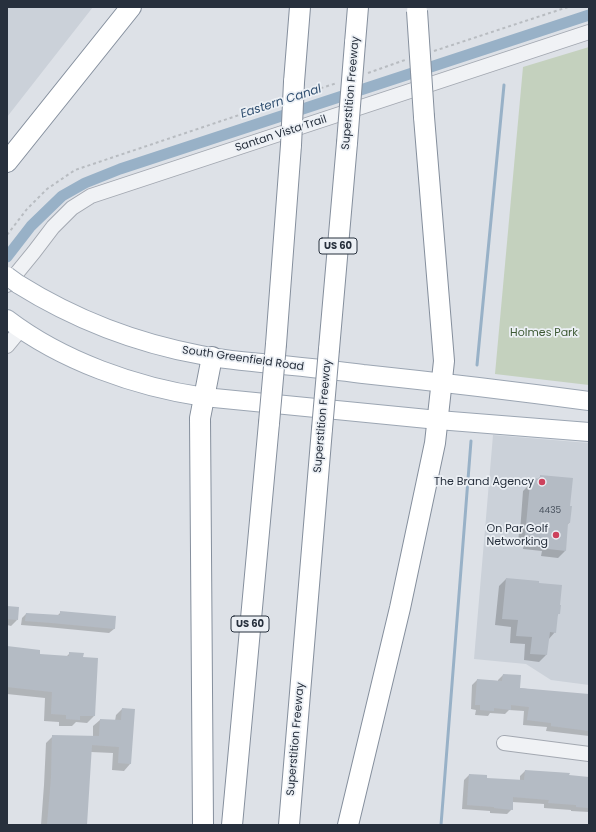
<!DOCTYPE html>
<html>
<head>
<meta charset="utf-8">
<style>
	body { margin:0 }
	#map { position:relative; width:596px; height:832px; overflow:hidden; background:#dde1e7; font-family:Poppins,sans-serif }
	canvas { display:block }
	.frame { position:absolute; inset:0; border:8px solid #27303d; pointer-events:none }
</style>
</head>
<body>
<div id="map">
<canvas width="596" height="832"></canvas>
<div class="frame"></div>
</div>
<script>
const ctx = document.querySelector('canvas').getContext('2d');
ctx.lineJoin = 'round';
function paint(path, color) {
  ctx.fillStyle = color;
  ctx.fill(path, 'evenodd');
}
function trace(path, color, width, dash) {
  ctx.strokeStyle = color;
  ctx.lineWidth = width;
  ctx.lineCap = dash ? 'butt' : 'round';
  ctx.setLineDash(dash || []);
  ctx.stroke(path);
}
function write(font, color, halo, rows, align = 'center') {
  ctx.font = font + ' Poppins,sans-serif';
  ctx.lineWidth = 3.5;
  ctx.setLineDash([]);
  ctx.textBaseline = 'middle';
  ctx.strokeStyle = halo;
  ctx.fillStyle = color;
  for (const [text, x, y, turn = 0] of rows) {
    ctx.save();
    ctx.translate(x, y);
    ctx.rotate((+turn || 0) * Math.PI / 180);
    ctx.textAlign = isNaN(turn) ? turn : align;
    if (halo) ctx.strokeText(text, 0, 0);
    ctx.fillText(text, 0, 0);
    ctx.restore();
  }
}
paint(new Path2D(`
	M7,7h86l-86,110z
	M493,435l96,8v242l-38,-5 -25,-16 -52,-5z`), '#cbd1d9');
paint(new Path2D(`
	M589,47v338l-94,-11 28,-307z`), '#c4d1be');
paint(new Path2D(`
	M541,476l28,31v16l-2,2 -2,26 -7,7 -17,-2 1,-5 -19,-2 1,-6 -6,-1 1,-9 1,-1 3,-41 12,-12 2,1z
	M506,579l32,5 21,29 -2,3 -2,16 -7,8 -2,15 -7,7 -15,-2 1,-16 -15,-1 1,-16 -16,-2 4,-39z
	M7,607l10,13 -6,6 -4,-1z
	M61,612l54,5 -1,12 -5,4 -62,-6 -26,-2 1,-7 4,-4 31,2z
	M7,647l32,8 27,2 4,-4 12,5h15l-3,58 -7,7 -11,-1 -4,4h-13v-4l-15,-1 1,-23 -38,-4z
	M503,675l16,13 70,8v40l-43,-5 1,-4 -24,-2 1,-14 -15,-1 -4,4 -15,-1 -2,3 -13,-1 1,-5 -5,-1 1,-24 5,-5 21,1v-1z
	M122,709l8,55 -6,7 -12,-1 1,-17 -22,-1 -6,73h-44l3,-40 2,-42 7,-7 40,1v-11l7,-6 15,1 1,-6z
	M525,771l43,5 21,2v34l-18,-1v-1l-27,-2v-4l-32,-2v7l-5,5 -17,-1v-2l-28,-2 2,-29 5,-5 17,4 34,2v-5z`), '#0003');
trace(new Path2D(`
	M477,365l27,-280
	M441,825l30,-384`), '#98b1c7', 3);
trace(new Path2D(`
	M7,257l24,-31 31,-30 23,-13 35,-14 469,-154`), '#98b1c7', 11);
paint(new Path2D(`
	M540,475l33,3 -3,28h2l-2,17h-2l-2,28 -18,-2v-5l-19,-1 1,-7h-5l1,-11 4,-42 4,1v-6l6,1z
	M506,578l33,3v2l23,2 -2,20h1l-1,9h-2l-2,19 -6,-1 -3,23 -17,-1 2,-17 -16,-1 2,-16 -16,-1z
	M7,606l12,1 -1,13 -11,-1z
	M60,611l56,5 -1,13 -63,-6 -27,-2 1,-8 34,2z
	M7,646l33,4v4l29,2v-4l15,1 -1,4 15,1 -3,58h-15v4l-14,-1v-4l-15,-1 1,-22 -45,-5z
	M503,674l18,1 -1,13 69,6v37l-38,-5v-3l-24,-3 2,-13 -18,-2v5l-17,-2v3l-14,-1v-5h-5l2,-26 25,2z
	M122,708l13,1 -4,55 -13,-1 1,-16 -27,-2 -5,80h-40l4,-47 1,-43 47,1 1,-17 21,1z
	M525,770l45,3 -1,2 20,2v31l-13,-1v-2l-28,-2 1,-3 -36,-3v13l-19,-2v-1l-27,-2 2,-31 18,1v3l37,2z`), '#b4bbc4');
const minor = new Path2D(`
	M7,285l27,-33 19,-25 19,-19 19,-12 498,-164
	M7,346l14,-17
	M504,743l85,11`);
const major = new Path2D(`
	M18,284c56,35 118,59 183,71 24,5 48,7 72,9 30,3 60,6 90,10 76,8 151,17 226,27
	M7,319c55,42 129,68 197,78l234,23 151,12`);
const highway = new Path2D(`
	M355,43l3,-36
	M294,82l6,-75
	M7,162l124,-155
	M276,344l15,-199
	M329,349l18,-206
	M203,825l-3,-407 12,-61
	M232,825l37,-402
	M289,825l33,-396
	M348,825l52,-217 35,-165 9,-82 -20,-244`);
trace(minor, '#a3a8b1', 16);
trace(major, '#9ca6b3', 20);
trace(highway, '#858f9d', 22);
trace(new Path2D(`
	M434,51l134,-44
	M368,73l37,-13
	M309,92l28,-9
	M7,235l20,-26 20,-20 28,-19 203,-68`), '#b8bcc1', 2, [3, 3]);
trace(minor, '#f0f2f5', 14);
trace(major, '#fff', 18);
trace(highway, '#fff', 20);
const majorBridge = new Path2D(`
	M7,276l11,8`);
const highwayBridge = new Path2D(`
	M417,11l7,106
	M347,143l8,-100
	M291,145l3,-63
	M269,423l7,-79
	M322,429l7,-80`);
trace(majorBridge, '#9ca6b3', 20, []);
trace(highwayBridge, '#858f9d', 22, []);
trace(majorBridge, '#fff', 18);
trace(highwayBridge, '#fff', 20);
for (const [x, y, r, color] of [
	[542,482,4,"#cd415c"],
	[556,535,4,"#cd415c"]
]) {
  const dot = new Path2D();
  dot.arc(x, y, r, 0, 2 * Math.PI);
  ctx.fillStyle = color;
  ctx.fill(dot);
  trace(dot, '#ecf0f5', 1.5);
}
write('9px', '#4a535f', null, [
	["4435",550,511]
]);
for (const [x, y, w] of [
	[338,246,38],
	[250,624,38]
]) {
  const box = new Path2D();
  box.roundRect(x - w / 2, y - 8, w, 16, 3);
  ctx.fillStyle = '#ecf0f5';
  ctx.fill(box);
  trace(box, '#27303d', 1);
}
write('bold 10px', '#27303d', null, [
	["US 60",338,246],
	["US 60",250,624]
]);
write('11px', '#27303d', '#ecf0f5', [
	["Superstition Freeway",351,93,-85],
	["Santan Vista Trail",281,134,-18],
	["South Greenfield Road",243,359,8],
	["Superstition Freeway",323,416,-85],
	["Superstition Freeway",296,739,-85]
]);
write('11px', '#3d5934', '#ecf0f5', [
	["Holmes Park",544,333]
]);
write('11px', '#27303d', '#ecf0f5', [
	["The Brand Agency",534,482],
	["On Par Golf",548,529],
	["Networking",548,542]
], 'right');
write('italic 12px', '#315071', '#ecf0f5', [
	["Eastern Canal",281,102,-18]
]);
</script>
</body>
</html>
